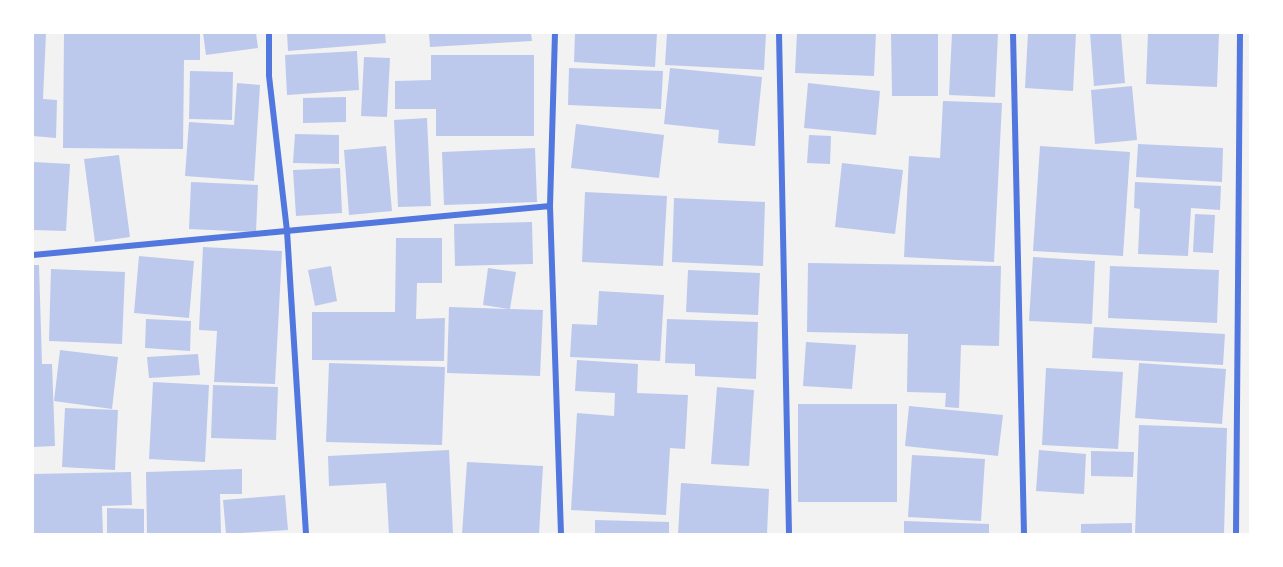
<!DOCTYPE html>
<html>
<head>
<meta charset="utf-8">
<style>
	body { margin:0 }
	#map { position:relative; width:1283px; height:567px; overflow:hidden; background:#f2f2f2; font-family:"Sofia Sans Condensed",sans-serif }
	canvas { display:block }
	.frame { position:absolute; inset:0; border:34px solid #fff; pointer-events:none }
</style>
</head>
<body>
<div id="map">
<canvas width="1283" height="567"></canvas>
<div class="frame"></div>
</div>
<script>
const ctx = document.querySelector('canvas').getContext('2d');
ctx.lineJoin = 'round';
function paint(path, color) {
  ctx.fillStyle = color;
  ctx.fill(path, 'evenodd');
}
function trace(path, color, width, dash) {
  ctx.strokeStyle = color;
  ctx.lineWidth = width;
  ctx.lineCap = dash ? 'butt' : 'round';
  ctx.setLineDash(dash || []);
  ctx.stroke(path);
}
paint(new Path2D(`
	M33,33h13l-3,66 14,1 -1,38 -23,-2z
	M64,33h136v27h-16l-1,89 -120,-1z
	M203,33h53l2,15 -52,7z
	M287,33h98l1,10 -98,8z
	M429,33h102l1,8 -102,6z
	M575,33h82l-2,34 -81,-5z
	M667,33h99l-2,37 -99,-5z
	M797,33h79l-2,43 -79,-3z
	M891,33h47v63h-46z
	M952,33h46l-3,64 -46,-2z
	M1028,33h48l-3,58 -48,-3z
	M1090,33h31l4,50 -31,3z
	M1148,33h71l-2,54 -71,-3z
	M357,51l2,39 -72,5 -2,-40z
	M431,55h103v81h-98v-27h-41v-28l36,-1z
	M364,57l26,1 -3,59 -26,-1z
	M569,68l94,3 -2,38 -93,-4z
	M670,68l92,9 -7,69 -37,-3 1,-13 -55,-6z
	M190,71l43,1 -1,48 -43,-1z
	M237,83l23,2 -6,96 -69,-5 4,-54 45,3z
	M808,83l72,8 -4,44 -72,-7z
	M1132,86l5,54 -42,4 -4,-54z
	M346,97v25l-43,1v-25z
	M943,101l59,2 -8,159 -90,-5 5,-101 31,2z
	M427,118l4,88 -33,1 -4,-87z
	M576,124l88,11 -5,43 -88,-10z
	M295,134l44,1v29l-46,-1z
	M809,135l22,1 -1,28 -23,-1z
	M1138,144l85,4 -1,34 -86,-5z
	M386,146l6,65 -43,4 -5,-65z
	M1040,146l90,6 -7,104 -90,-5z
	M535,148l2,54 -93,3 -2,-53z
	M119,155l11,82 -35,5 -11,-83z
	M33,162l37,2 -4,67 -33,-1z
	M842,163l61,7 -8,64 -60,-7z
	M340,168l2,45 -46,3 -3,-46z
	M191,182l67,3 -2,47 -67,-3z
	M1135,182l86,4 -1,24 -29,-2 -3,48 -50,-2 2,-45 -6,-1z
	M585,192l82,4 -4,70 -81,-4z
	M674,198l91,4 -2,64 -91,-4z
	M1195,214l20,1 -2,38 -20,-1z
	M532,222l1,42 -78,2 -1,-42z
	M396,238h46v45h-25l-1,36 29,-1 -1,43 -132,-1v-48h83z
	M203,247l79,4 -7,133 -61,-2 3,-51 -18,-1z
	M139,256l55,5 -5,57 -55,-5z
	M1033,257l62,4 -3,63 -63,-3z
	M808,263l193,3 -2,80 -38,-1 -2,63 -14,-1 1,-14 -39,-1 1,-58 -101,-2z
	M33,265h6l3,99h10l3,82 -22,1z
	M331,266l6,35 -22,5 -7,-36z
	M1110,266l109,4 -2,53 -109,-5z
	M488,268l28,4 -6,37 33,1 -3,66 -93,-3 2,-66 60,2 -26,-4z
	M51,269l74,3 -3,72 -73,-3z
	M688,270l72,3 -2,42 -72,-3z
	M599,291l65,4 -4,66 -90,-4 2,-33 25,1z
	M146,319l45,2 -1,30 -45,-3z
	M667,319l91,3 -2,57 -61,-3v-12l-30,-1z
	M1094,327l131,7 -2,31 -131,-7z
	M806,342l50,3 -4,44 -49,-3z
	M60,350l58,7 -6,52 -58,-8z
	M198,354l2,21 -51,3 -2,-21z
	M577,360l61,4 -1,29 51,2 -3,54 -15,-1 -4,67 -95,-5 6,-97 37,3 1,-23 -40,-2z
	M329,363l116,4 -3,78 -116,-3z
	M1139,363l87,6 -4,55 -87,-6z
	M1046,368l77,4 -5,77 -76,-4z
	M153,382l56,3 -4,77 -56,-3z
	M213,385l65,2 -2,53 -65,-2z
	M717,387l37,3 -5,76 -38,-2z
	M798,404h99v98h-99z
	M909,406l94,9 -5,41 -93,-10z
	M65,408l53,2 -3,60 -53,-3z
	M1139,425l88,3 -3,106h-89z
	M449,450l4,84h-64l-3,-51 -57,3 -1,-30z
	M1039,450l47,4 -2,40 -48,-3z
	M1091,451l43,1 -1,25 -42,-1z
	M912,455l73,4 -4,62 -73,-4z
	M467,462l76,4 -4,68h-77z
	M242,469v25h-22l1,40h-74l-1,-62z
	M131,472l1,33 -30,1 1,28h-70v-60z
	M681,483l88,6 -2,45h-89z
	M285,495l3,35 -62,4 -3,-34z
	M107,508l37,1v25h-37z
	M595,520l74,2v12h-74z
	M904,521l85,3v10h-85z
	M1132,523v11h-51v-10z`), '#bdc9ec');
trace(new Path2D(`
	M269,33v43l18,155 19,303
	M555,33l-5,173 11,328
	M779,33l10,501
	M1013,33l11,501
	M33,255l517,-49
	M1236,534l4,-501`), '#5277de', 6);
</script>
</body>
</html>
